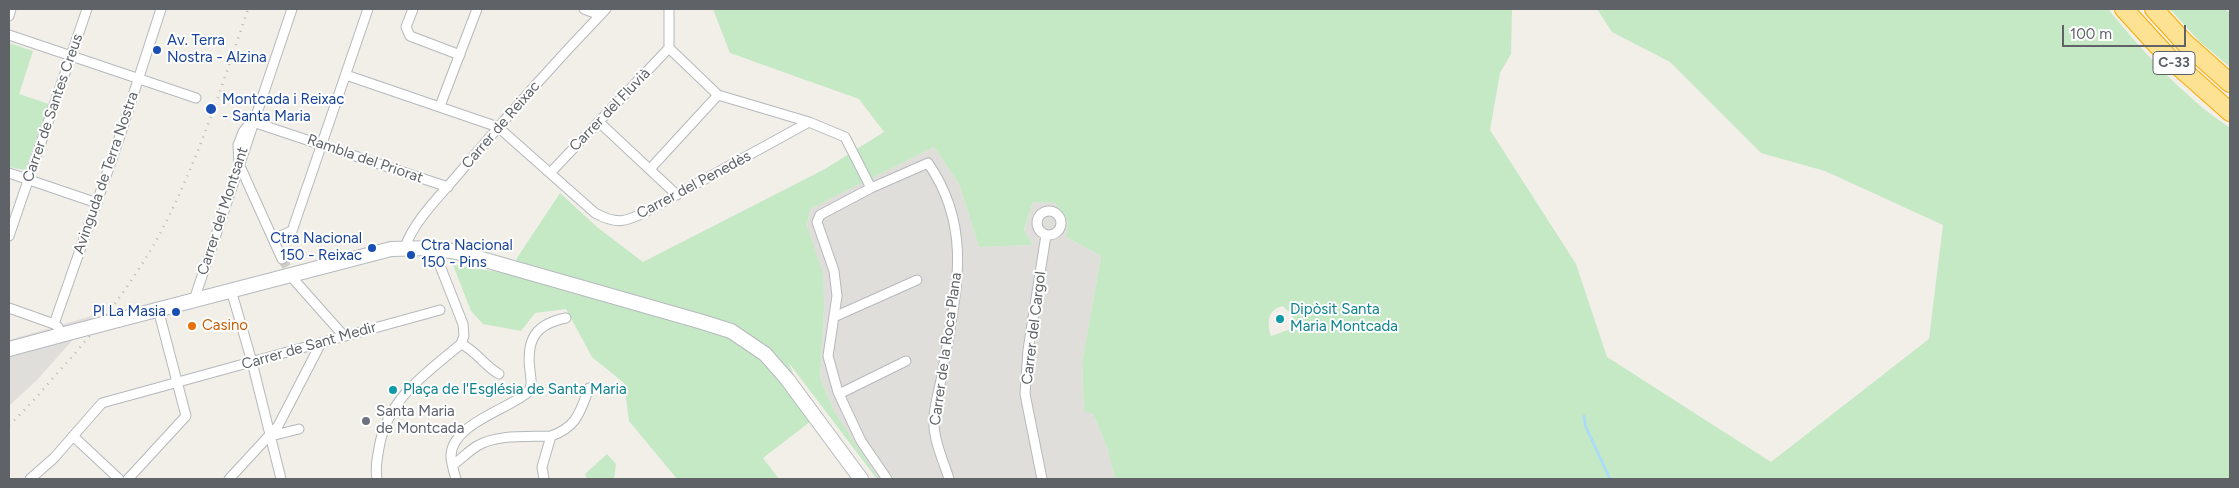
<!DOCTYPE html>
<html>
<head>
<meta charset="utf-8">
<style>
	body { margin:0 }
	#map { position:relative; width:2239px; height:488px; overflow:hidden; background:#f1efe8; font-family:Figtree,sans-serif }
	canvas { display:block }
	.frame { position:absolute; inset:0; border:10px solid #5f6368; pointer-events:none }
	.scale { position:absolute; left:2062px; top:25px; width:124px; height:22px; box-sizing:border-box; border:2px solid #5f6368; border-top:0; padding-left:6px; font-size:15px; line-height:18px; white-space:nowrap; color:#5f6368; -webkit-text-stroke:4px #fff; paint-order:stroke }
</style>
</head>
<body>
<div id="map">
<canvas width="2239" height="488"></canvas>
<div class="frame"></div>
<div class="scale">100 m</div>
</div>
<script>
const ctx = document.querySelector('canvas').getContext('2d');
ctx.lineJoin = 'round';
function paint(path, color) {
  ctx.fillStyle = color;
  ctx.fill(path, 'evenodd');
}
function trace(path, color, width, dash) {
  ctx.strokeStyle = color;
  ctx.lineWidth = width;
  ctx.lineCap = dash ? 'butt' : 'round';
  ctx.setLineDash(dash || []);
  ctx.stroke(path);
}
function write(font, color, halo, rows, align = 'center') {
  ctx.font = font + ' Figtree,sans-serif';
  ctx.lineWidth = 4;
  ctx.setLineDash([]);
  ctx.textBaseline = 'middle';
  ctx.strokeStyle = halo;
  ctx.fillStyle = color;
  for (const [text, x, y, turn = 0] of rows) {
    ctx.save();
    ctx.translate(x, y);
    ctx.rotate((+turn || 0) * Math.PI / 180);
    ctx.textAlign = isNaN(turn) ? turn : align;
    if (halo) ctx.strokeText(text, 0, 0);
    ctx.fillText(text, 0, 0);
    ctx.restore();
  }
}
paint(new Path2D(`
	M934,147l25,37 20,63 54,-2 -9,-14 9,-29 22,1 13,19 -2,15 35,19 -19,107 2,48 9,3 14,33 8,32h-236l-45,-68 -14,-33 4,-70 -17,-82 3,-17z
	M95,315l-58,65 -28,26v-66z`), '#e0deda');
paint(new Path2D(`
	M713,9h799l-1,45 -11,19 -10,57 86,134 31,93 164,105 158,-123 14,-114 -118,-54 -64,-18 -91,-91 -58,-30 -15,-23h511c36,44 75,87 122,119v351h-1115l-8,-32 -14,-33 -9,-3 -2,-48 19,-107 -35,-19 2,-15 -13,-19 -22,-1 -9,28 9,15 -54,2 -20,-63 -25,-37 -124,62 -3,17 16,48 1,34 -4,70 14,33 45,68h-2l-88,-116 22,58 -48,37 16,21h-102l-48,-58 -5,-38 -32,-26 -26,-48 -31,4 -14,18 -38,-7 -12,-13 -18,-46 59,9 5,-16 43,-65 37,34 46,35 182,-93 59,-37 -25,-33 -129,-46zM1283,306l10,10 -2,13 -20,7c-4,-14 -4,-26 12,-30z
	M2170,9h55l5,4v54l-31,-26z
	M9,43l24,8 -14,43 30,10 -24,66 -16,-3z
	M607,454l9,10 -2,15h-27l-2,-5z`), '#c5e8c5');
trace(new Path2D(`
	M1584,416l1,9 25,54`), '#aadaff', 2.5);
trace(new Path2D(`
	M282,259l12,20`), '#ccccc8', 9, [9, 4.5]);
const street = new Path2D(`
	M413,9l-7,18 4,9 50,19
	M584,9l16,6
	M669,9v39l49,47 91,27 36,15 26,51
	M9,16l2,-7
	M9,35l187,63
	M346,75l152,52 97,86c22,12 31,9 52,-2l162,-89
	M440,106l37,-97
	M253,122l195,65
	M599,122l78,73
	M247,127l-4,5 -5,13 1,19 43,95
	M650,169l68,-74
	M551,172l118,-124
	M9,173l88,30
	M1037 223a12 12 0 1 1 24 0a12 12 0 1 1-24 0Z
	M9,236l78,-227
	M273,239l19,-8 76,-222
	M405,247c10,-28 37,-53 56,-76 47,-56 95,-110 145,-162
	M295,281l49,55
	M231,290l21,72 29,117
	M194,300l98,-291
	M9,308l45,16
	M834,317l83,-37
	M61,335l-3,-8 -4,-3 64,-182 43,-133
	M461,344c16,7 23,22 38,30
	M839,394l67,-33
	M73,436l46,43
	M271,436l28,-7
	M453,465c8,-6 16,-14 24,-19 20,-12 51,-9 74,-10
	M30,479l24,-21 48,-55 338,-93
	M128,479l58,-63 -28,-107
	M229,479l49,-53 43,-83
	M377,479c-2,-10 0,-20 2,-31 8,-49 46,-74 82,-104l3,-8 -1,-12 -30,-76
	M456,479c-2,-7 -5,-16 -5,-23 0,-31 55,-46 76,-63 6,-6 4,-14 3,-22 -4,-31 5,-47 36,-53
	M544,479l-2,-12 9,-31c26,-9 29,-24 38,-48
	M887,479l-26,-38 -23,-49 -10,-36 9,-60 -3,-25 -17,-49 3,-7 51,-27 57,-25c48,69 26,136 14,212 -3,16 -9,34 -8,49 0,18 10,38 15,55
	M1042,479l-17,-85 3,-44 18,-115`);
const secondary = new Path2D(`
	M118,320l273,-71 42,-1 24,4 242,69 32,10 34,23 22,25 74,100
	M9,349l67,-18`);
const highway = new Path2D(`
	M2124,9l44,48 62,55
	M2154,9l30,33 46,41`);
trace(street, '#b5b8bc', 11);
trace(secondary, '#b6babf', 16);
trace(highway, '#f9ab00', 20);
trace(street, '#fff', 9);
trace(secondary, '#fff', 14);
trace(highway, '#fde293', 18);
trace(new Path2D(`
	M9,425c19,-17 35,-37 52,-56 38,-42 75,-90 102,-141 36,-70 60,-145 85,-219`), '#b6b7b8', 2.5, [1, 6]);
const secondaryBridge = new Path2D(`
	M76,331l42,-11`);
trace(secondaryBridge, '#b6babf', 16, []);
trace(secondaryBridge, '#fff', 14);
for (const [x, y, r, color] of [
	[157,50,5,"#1a4fb4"],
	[211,109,6,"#1a4fb4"],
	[372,248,5,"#1a4fb4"],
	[411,255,5,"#1a4fb4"],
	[176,312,5,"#1a4fb4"],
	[1280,319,5,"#0f9aa8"],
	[192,326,5,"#e8710a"],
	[393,390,5,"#0f9aa8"],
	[366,421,5,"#6b7280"]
]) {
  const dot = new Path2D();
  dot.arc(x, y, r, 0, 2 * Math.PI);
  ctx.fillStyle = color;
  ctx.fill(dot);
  trace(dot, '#fff', 2);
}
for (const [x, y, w] of [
	[2174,63,42]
]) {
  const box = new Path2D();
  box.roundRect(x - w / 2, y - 11.5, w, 23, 4);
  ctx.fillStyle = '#fff';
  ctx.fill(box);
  trace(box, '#5f6368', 1);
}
write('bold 14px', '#5f6368', null, [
	["C-33",2174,63]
]);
write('15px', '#164399', '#fff', [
	["Av. Terra",167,41],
	["Nostra - Alzina",167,58],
	["Montcada i Reixac",222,100],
	["- Santa Maria",222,117],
	["Ctra Nacional",362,239,"right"],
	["150 - Reixac",362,256,"right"],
	["Ctra Nacional",421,246],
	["150 - Pins",421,263],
	["Pl La Masia",166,312,"right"]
], 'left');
write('15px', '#5f6368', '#fff', [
	["Carrer de Santes Creus",53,108,-71],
	["Carrer del Fluvià",610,110,-46],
	["Carrer de Reixac",501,125,-49],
	["Rambla del Priorat",365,159,19],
	["Avinguda de Terra Nostra",106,173,-71],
	["Carrer del Penedès",694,185,-28],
	["Carrer del Montsant",223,211,-72],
	["Carrer del Cargol",1034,328,-83],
	["Carrer de Sant Medir",309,346,-16],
	["Carrer de la Roca Plana",946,349,-82]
]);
write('15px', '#0d838f', '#fff', [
	["Dipòsit Santa",1290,310],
	["Maria Montcada",1290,327],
	["Plaça de l'Església de Santa Maria",403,390]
], 'left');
write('15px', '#c56008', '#fff', [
	["Casino",202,326]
], 'left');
write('15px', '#5b616d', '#fff', [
	["Santa Maria",376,412],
	["de Montcada",376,429]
], 'left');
</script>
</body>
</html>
